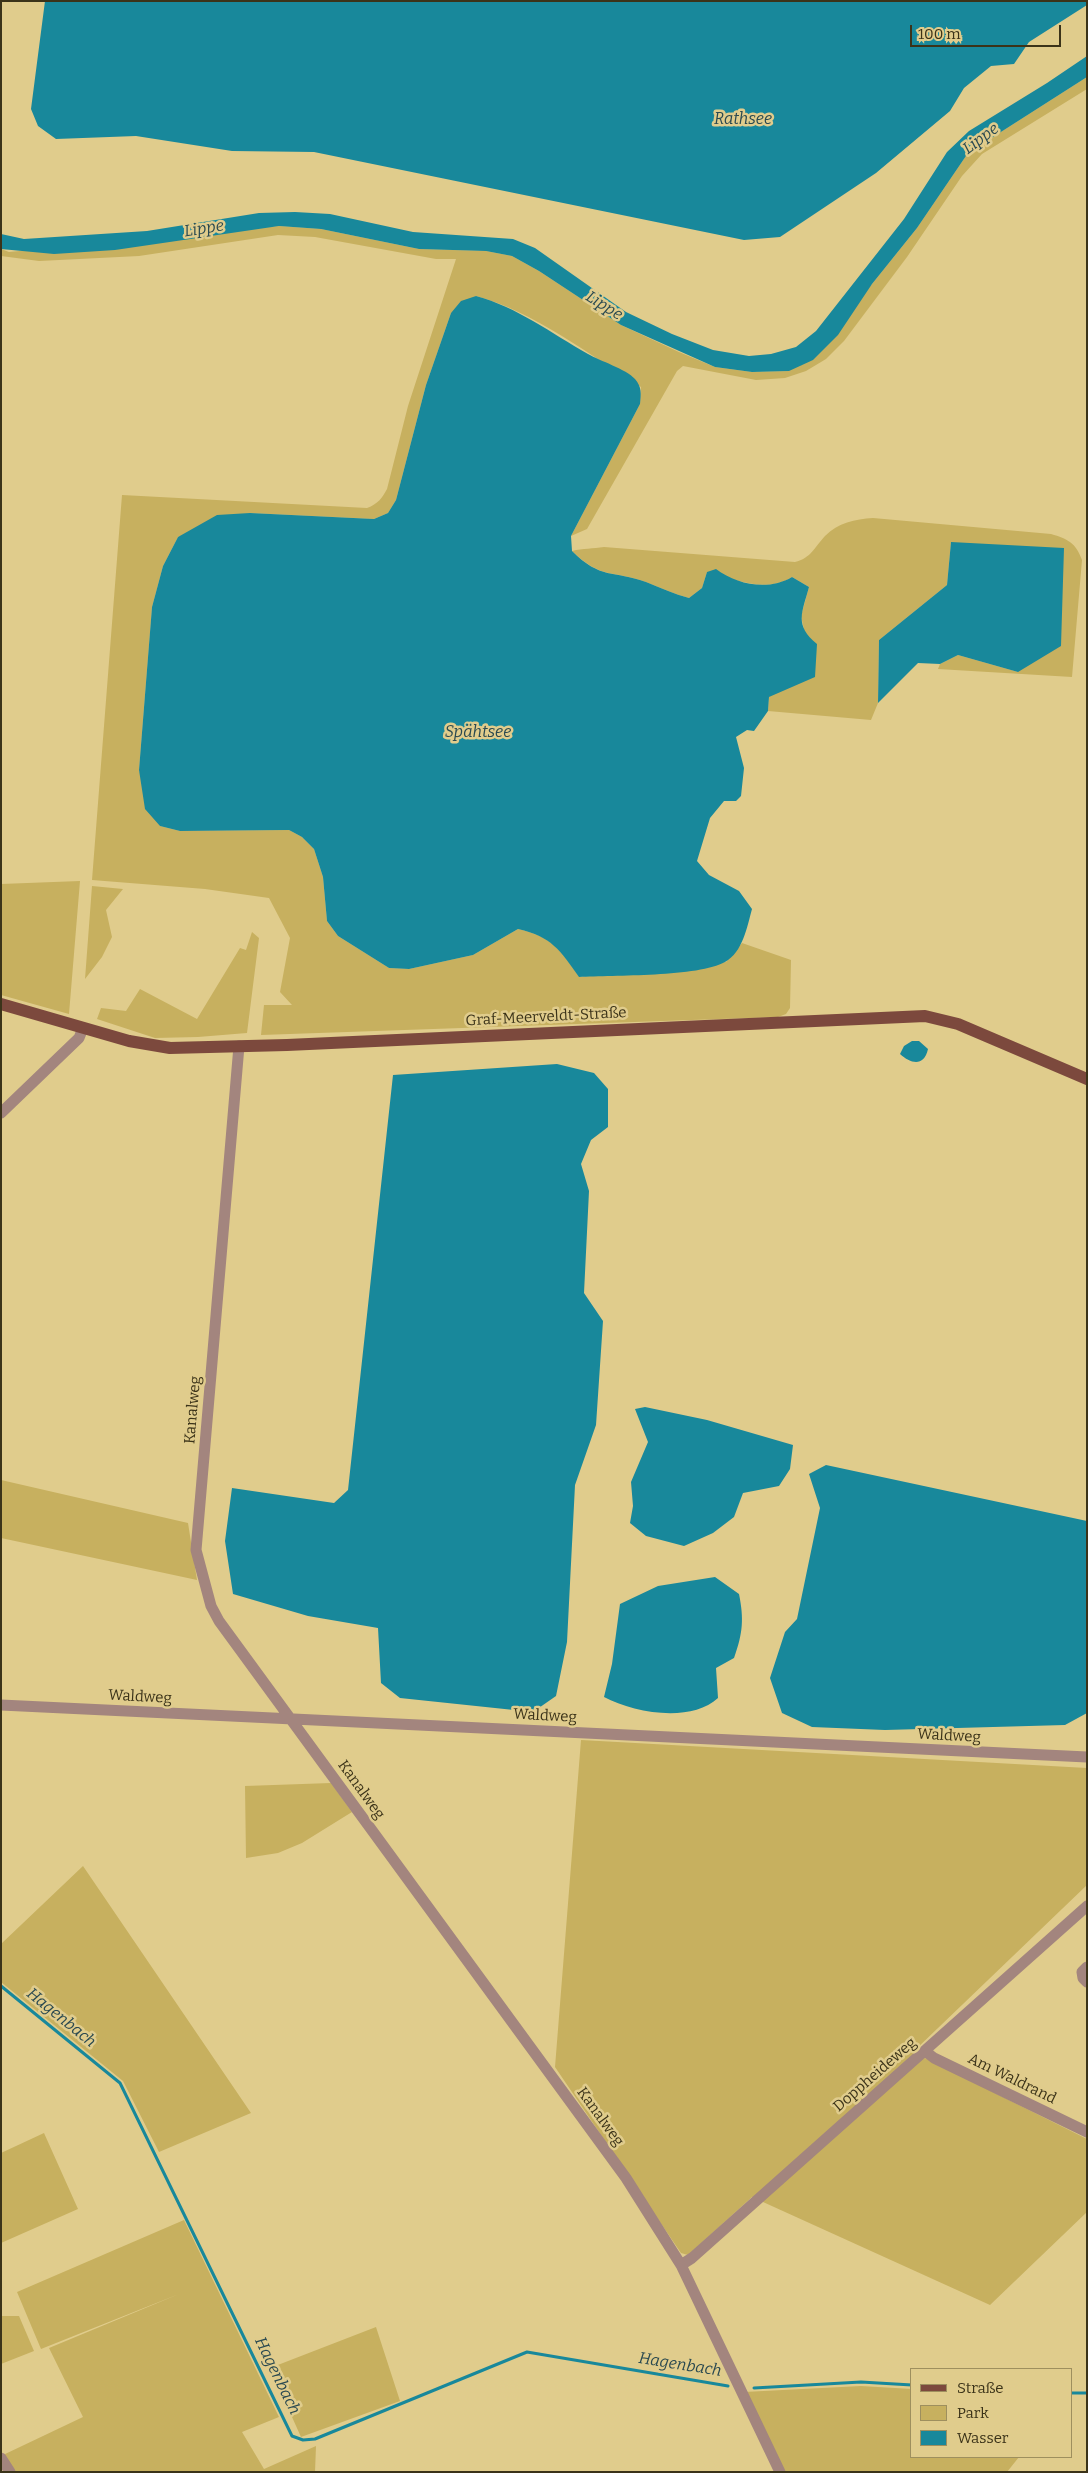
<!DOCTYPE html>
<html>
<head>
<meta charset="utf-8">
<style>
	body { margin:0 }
	#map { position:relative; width:1088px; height:2473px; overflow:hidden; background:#e0cc8c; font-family:Bitter,serif }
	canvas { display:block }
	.frame { position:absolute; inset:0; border:2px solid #3b3319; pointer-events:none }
	.legend { position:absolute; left:910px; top:2368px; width:162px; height:90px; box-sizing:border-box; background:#e0cc8c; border:1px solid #9e8f5e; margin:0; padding:6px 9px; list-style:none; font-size:15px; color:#3b3319 }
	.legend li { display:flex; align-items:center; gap:10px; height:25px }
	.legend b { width:25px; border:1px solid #9e8f5e }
	.scale { position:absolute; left:910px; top:25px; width:151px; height:22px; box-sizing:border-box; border:2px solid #3b3319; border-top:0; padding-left:6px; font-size:15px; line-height:18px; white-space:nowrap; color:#3b3319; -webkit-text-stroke:4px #e0cc8c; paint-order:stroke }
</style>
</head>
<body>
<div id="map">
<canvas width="1088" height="2473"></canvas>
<div class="frame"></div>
<ul class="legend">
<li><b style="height:6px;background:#7c493d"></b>Straße</li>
<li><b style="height:14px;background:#c7b05f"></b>Park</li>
<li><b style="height:14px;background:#18889b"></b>Wasser</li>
</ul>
<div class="scale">100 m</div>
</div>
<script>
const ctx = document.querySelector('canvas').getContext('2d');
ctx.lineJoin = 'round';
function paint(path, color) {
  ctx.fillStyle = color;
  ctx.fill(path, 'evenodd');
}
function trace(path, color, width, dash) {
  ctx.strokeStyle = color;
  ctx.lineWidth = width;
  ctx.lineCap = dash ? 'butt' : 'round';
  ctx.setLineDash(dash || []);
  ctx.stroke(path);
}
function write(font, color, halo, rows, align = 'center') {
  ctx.font = font + ' Bitter,serif';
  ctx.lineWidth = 5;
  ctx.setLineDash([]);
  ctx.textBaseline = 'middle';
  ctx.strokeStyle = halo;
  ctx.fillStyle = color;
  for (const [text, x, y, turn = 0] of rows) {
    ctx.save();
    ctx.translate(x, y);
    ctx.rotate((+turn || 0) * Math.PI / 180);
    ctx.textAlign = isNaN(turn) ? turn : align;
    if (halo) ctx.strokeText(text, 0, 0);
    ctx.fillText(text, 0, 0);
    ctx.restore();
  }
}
paint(new Path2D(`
	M1087,77v12l-105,65 -20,22 -55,81 -63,84 -18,18 -20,12 -21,7 -29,2 -73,-14 -6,5 -90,158 -16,7 69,-132 1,-17c-50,-31 -108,-76 -165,-91l-25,17 -25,72 -30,115 -8,13 -14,6 -124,-6 -72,24 -15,29 -11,41 -13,163 21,56 20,5 109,-1 13,7 12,12 9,28 4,44 11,15 51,32 20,1 64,-14 45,-26c35,8 41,20 62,48l146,-15 16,-19 49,17 -1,48 -4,6 -8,3 -517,18 3,-30h28l-12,-13 10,-54 -21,-40 -64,-9 -113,-9 30,-385 245,13c11,-4 15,-10 20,-19l21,-83 48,-147h-20l-121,-22 -37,-2 -139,21 -100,5 -38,-5v-7l8,3 270,-26 42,3 98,20 67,2 26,5 27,15 82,54 58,27 36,15 37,5 37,-1 83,-87 45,-56 51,-75z
	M873,518l178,16c17,5 25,9 31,26l-10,117 -134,-8 2,-5 18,-9 60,17 -67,-130 -4,43 -68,55 -1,63 -7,17 -103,-9 1,-14 36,-63 -4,-18 8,-29 -17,-10c-27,17 -56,2 -85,-5l-5,16 -13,10c-15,-4 -28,-10 -43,-16 -33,-12 -44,-2 -74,-31 11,-3 21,-2 32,-4l191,15c16,-4 19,-14 30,-26 13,-13 30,-17 48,-18z
	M80,881l-11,133 -68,-19v-111z
	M92,886l31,3 -17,21 6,27 -10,20 -17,22z
	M252,932l7,6 -12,95 -49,4 -43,1 -58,-19 4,-11 25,3 14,-22 57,30 43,-71 6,2z
	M1,1480l187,43 9,57 -196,-42z
	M581,1740l506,28v117l-174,167 174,87v73l-97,93 -238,-108 -64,58 -7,-2 -126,-186z
	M331,1783l21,29 -50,31 -24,10 -32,5 -1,-72z
	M83,1866l168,247 -92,39 -36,-71 -122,-99v-38z
	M44,2133l34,76 -77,34v-90z
	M184,2220l95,197 -37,15 22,37 52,-23 -1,26h-300l-12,-17 80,-38 -34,-69 130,-54 -138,55 -24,-57z
	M1,2316h18l15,35 -33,13z
	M376,2327l24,74 -99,36 -31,-69z
	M861,2386l51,3v68h107l-12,15h-222l-41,-80z`), '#c7b05f');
paint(new Path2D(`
	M45,1h1042v4l-58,37 -15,22 -23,2 -27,22 -14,23 -74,62 -96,64 -36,3 -430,-88 -82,-1 -96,-15 -80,3 -18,-13 -7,-17z
	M1087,56v21l-119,76 -51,75 -45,56 -34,51 -25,25 -24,11 -37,1 -37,-5 -94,-42 -82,-54 -27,-15 -26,-5 -67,-2 -98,-20 -42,-3 -164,24 -61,4 -53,-5v-15l23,5 123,-8 112,-18 36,-1 35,2 83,18 100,7 22,9 91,64 46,22 41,16 36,6 22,-2 25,-7 20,-16 88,-112 43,-67 22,-21 78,-48z
	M476,296c41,11 75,37 112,58 12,7 38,15 47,25 7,8 6,15 5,25l-69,132 1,15c29,29 41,19 74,31 15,6 28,12 43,16l13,-10 5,-16 9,-3c21,16 53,22 76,8l17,10c-7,26 -15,38 8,57l-2,33 -46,20 -1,14 -14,20 -7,-1 -11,7 8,31 -3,28 -5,5h-12l-14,17 -13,43 12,14 30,16 13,18c-5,18 -9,43 -27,53 -26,15 -112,13 -146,15 -19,-27 -27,-40 -61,-48l-45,26 -64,14 -20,-1 -51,-32 -11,-15 -4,-44 -9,-28 -12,-12 -13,-7 -109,1 -20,-5 -15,-17 -6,-39 13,-163 11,-41 15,-29 39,-22 33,-2 124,6 14,-6 8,-13 30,-115 25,-72 10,-12z
	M951,542l113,6 -3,98 -43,26 -60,-17 -18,9 -22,-1 -40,40 1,-63 68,-55z
	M912,1041h7l9,8c-4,18 -17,15 -28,5l4,-8z
	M557,1064l37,9 14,16v38l-17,13 -10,24 8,27 -5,102 19,28 -7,104 -21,60 -8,157 -11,54 -23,16 -133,-14 -19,-15 -3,-55 -70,-12 -75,-22 -8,-53 7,-53 102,15 14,-13 45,-415z
	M645,1407l62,13 86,25 -3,24 -11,17 -36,7 -9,24 -21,16 -29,13 -38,-10 -16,-13 3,-17 -2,-24 17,-40 -13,-33z
	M826,1465l261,56v192l-22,12 -180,5 -73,-3 -30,-14 -12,-35 15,-46 12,-13 23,-111 -11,-34z
	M715,1577l24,17c5,25 4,39 -5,64l-18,10 2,30c-27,25 -84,15 -114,-1l8,-33 8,-60 38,-18z`), '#18889b');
trace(new Path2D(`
	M1,1986l119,97 172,353 11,4 12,-1 212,-87 201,34
	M754,2388l107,-6 51,3
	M1072,2393h15`), '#18889b', 3);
trace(new Path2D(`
	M239,1046l-43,504 15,56 8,15 407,557 55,87 99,207
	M1,1113l78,-75 4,-10
	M1,1705l1086,52
	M1087,1967l-5,5 1,6 4,4
	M925,2051l9,7 153,74
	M681,2265l11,-7 395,-352
	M1,2458l9,14`), '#a3857e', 11);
trace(new Path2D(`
	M1,1004l128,37 41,7 117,-3 638,-29 33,8 129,55`), '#7c493d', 12);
write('15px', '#3b3319', '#e0cc8c', [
	["Graf-Meerveldt-Straße",546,1017,-3],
	["Kanalweg",193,1410,-85],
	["Waldweg",140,1697,3],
	["Waldweg",545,1716,3],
	["Waldweg",949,1736,3],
	["Kanalweg",361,1790,54],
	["Doppheideweg",875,2075,-41],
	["Am Waldrand",1012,2079,26],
	["Kanalweg",600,2117,54]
]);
write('italic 16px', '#2a4950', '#e0cc8c', [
	["Rathsee",743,120],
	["Lippe",981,139,-37],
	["Lippe",204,229,-9],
	["Lippe",604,306,32],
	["Spähtsee",478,733],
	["Hagenbach",61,2018,39],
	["Hagenbach",680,2365,9],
	["Hagenbach",277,2376,64]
]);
</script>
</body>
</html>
